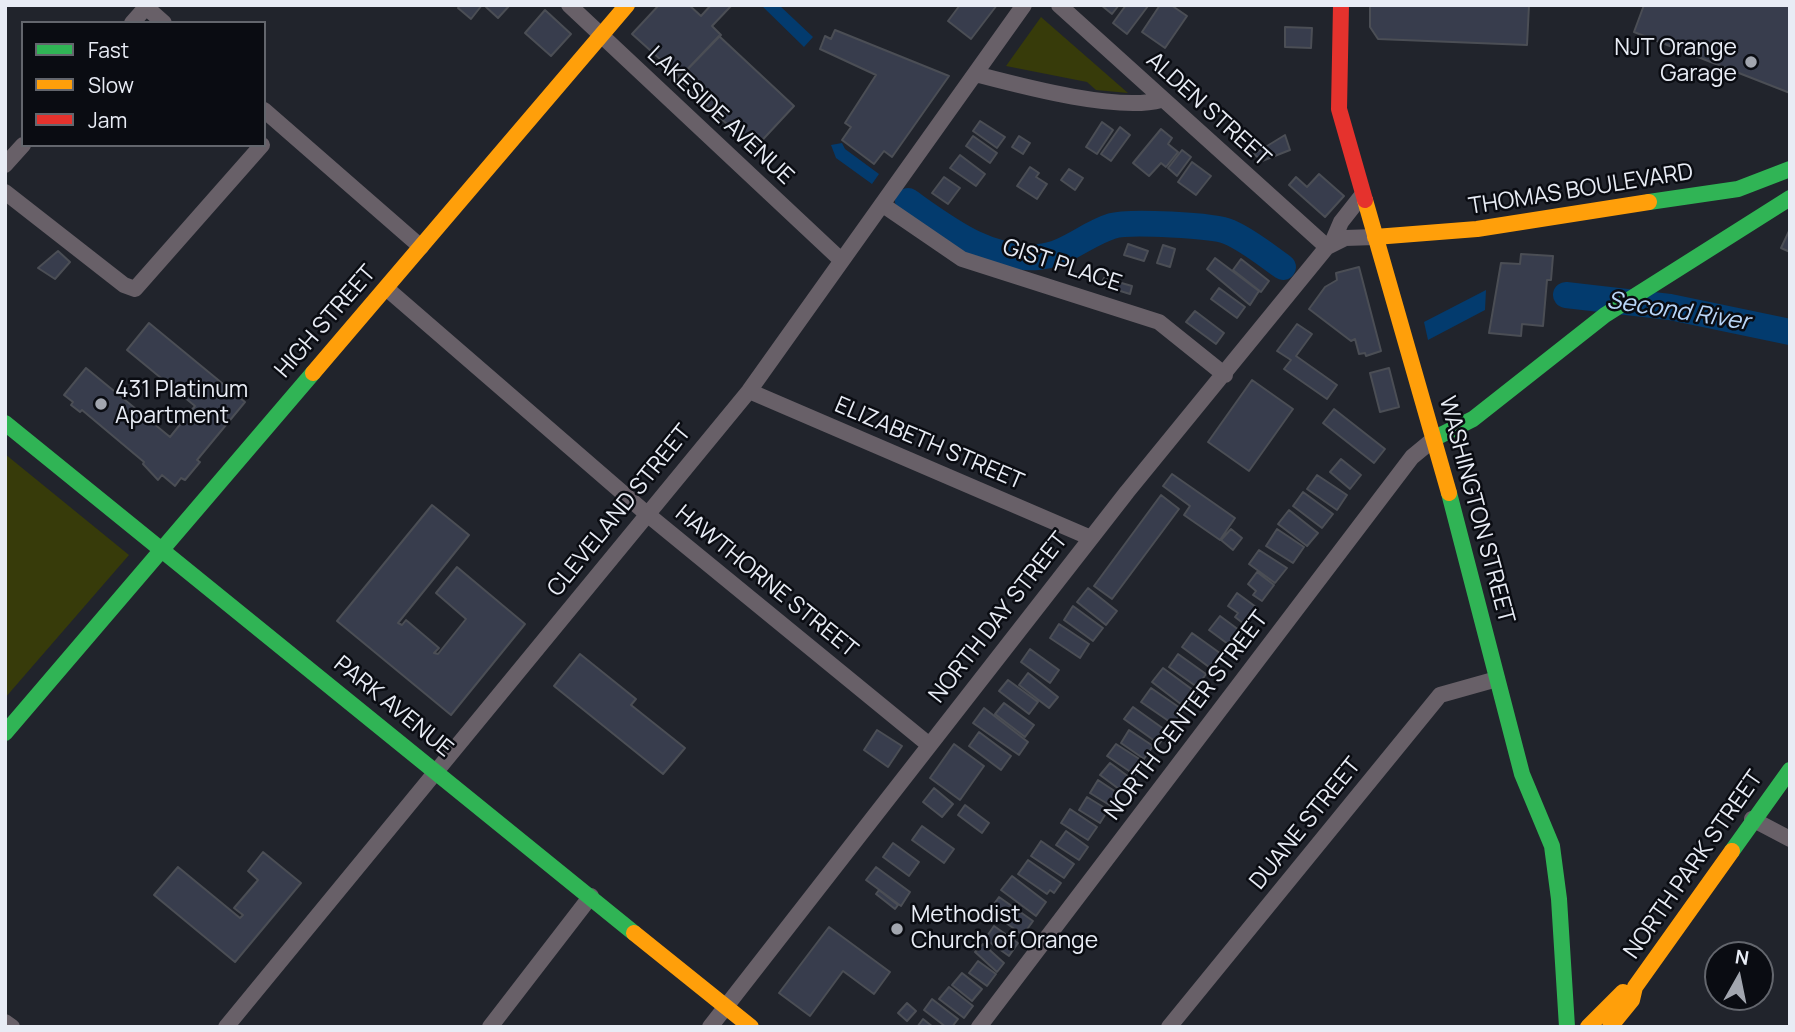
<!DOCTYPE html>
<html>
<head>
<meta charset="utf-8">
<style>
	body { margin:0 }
	#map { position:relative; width:1795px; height:1032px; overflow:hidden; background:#21242c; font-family:Manrope,sans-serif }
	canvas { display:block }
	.frame { position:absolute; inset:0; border:7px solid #e8ecf5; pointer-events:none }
	.legend { position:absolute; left:21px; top:21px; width:245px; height:126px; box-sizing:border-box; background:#0a0c12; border:2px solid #63666d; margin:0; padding:9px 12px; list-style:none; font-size:21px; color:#e8ecf5 }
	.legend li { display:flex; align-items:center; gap:14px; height:35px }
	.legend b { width:35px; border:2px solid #63666d }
	.north { position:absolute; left:1704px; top:941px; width:70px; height:70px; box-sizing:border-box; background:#0a0c12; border:2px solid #63666d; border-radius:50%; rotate:9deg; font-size:19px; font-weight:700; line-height:28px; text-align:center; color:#e8ecf5 }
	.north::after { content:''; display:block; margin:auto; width:24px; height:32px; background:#a2a6af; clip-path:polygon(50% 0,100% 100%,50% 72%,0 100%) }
</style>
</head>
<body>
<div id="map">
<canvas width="1795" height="1032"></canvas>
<div class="frame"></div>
<ul class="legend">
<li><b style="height:9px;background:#30b455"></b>Fast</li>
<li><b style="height:9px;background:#ff9f0a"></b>Slow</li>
<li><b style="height:9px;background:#e5322d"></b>Jam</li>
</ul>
<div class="north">N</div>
</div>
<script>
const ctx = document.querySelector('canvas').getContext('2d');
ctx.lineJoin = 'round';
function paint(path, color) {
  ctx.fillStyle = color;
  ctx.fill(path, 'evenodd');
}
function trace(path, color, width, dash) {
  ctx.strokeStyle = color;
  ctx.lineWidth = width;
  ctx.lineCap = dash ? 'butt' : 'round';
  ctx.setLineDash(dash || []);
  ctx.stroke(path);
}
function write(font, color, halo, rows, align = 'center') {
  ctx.font = font + ' Manrope,sans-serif';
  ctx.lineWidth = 5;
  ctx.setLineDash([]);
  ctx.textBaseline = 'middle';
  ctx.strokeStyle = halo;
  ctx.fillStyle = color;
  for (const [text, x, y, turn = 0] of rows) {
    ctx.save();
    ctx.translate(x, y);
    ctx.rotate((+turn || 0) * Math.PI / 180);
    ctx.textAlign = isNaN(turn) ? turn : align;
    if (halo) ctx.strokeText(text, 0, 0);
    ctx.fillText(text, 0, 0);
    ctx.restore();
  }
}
paint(new Path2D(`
	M1041,17l87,76 -32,-3 -9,-8 -81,-16z
	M5,454l124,101 -124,143z`), '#373b0a');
paint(new Path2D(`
	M1659,298l131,21v25l-152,-31z`), '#434706');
paint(new Path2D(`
	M761,5h18l34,32 -9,10z
	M842,143l3,6 34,25 -7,10 -36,-26 -5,-13z
	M1486,290l-1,20 -57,30 -4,-18z`), '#033b6e');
trace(new Path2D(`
	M908,201c40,28 79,59 130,56 28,-2 48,-23 74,-31 16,-5 102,-1 117,6 19,8 37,23 54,35
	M1566,295l104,12 120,25`), '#033b6e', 26);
const building = new Path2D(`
	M460,5h22l-11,14 -13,-11z
	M488,5h22l-12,13 -12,-11z
	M659,5h30l12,11 10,-11 20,1 -19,20 9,9 -41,42 -48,-43z
	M960,5h37l-26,34 -23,-18z
	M1101,5h18l-7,9z
	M1126,5l22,1 -21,28 -14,-11z
	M1160,5h11l16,11 -22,32 -23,-16z
	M1370,5h159l-2,40 -149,-6 -8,-12z
	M1644,5h146v88l-156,-61z
	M545,10l26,24 -20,22 -26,-23z
	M1285,27l27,1 -1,20 -26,-1z
	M835,30l114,46 -57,81 -8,-6 -10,13 -32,-24 9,-13 -6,-4 31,-48 -56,-26 5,-13 6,3z
	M719,36l75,70 -40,43 -76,-70z
	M980,121l25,16 -8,11 -24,-17z
	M1102,122l11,8 -16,24 -11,-7z
	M1120,127l10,8 -19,26 -10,-7z
	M1161,129l11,9 -4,6 10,8 -12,15 -5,-4 -12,13 -16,-13z
	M1285,135l5,15 -28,11 -8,-7z
	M973,136l24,17 -7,10 -24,-17z
	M1019,136l11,7 -7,11 -11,-7z
	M1182,150l9,7 -14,19 -9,-8z
	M960,155l25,19 -9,12 -26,-18z
	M1192,162l19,14 -15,19 -18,-13z
	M1030,167l9,6 -3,4 11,7 -10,15 -20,-13z
	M1069,169l14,9 -8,12 -14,-10z
	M1319,174l25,22 -19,21 -36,-32 7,-8 11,10z
	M944,177l16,11 -12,16 -16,-11z
	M1790,229v23l-9,-4z
	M1128,244l20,7 -4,10 -20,-6z
	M1163,245l12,4 -5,18 -13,-4z
	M58,251l12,11 -15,17 -17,-11z
	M1521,254l32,2 -2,24h-4l-4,46 -21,-2 -1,12 -32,-3 12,-70 19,1z
	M1215,258l44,33 -9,14 -43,-36z
	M1241,259l28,22 -8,11 -28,-22z
	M1359,267l22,84 -15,5 -1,-3 -6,1 -4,-15 -4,2 -42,-32 16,-22 12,-7 -1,-7z
	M1104,278l28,8 -2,8 -29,-9z
	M1219,288l26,19 -8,11 -26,-19z
	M1195,311l29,22 -8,11 -30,-22z
	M149,323l96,79 -48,58 3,2 -15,18 -4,-2 -6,8 -13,-11 -4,5 -15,-16 1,-2 -62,-52 -2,2 -9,-7 2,-3 -9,-7 22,-27 84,69 25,-31 -68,-56z
	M1297,324l15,10 -16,22 41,29 -10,14 -43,-30 7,-9 -14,-9z
	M1389,368l10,39 -19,5 -10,-39z
	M1252,380l41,29 -44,62 -41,-29z
	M1334,409l51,40 -11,14 -51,-40z
	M1341,459l20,16 -11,14 -20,-17z
	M1172,474l63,44 -15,22 -36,-25 6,-9 -27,-20z
	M1317,475l30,20 -10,15 -30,-21z
	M1303,492l30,22 -11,14 -29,-22z
	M1161,495l18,14 -67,90 -18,-13z
	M432,505l37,30 -71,88 4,2 4,-5 33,28 -5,5 4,1 28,-35 -30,-26 21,-26 68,57 -74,91 -114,-94z
	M1289,510l29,23 -11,13 -29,-22z
	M1231,529l11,9 -9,12 -12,-10z
	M1277,529l27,18 -11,16 -27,-17z
	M1259,550l28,18 -12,15 -26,-19z
	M1257,572l17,13 -12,16 -9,-6 3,-4 -8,-7z
	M1088,588l29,23 -11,14 -29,-23z
	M1237,593l19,14 -12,17 -9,-7 3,-4 -10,-7z
	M1073,606l30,22 -10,13 -29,-21z
	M1220,616l23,17 -11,14 -23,-17z
	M1059,624l30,20 -9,14 -30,-20z
	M1192,633l32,23 -11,14 -31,-23z
	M1030,649l29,21 -9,13 -29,-21z
	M580,654l56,45 -5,6 54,43 -22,26 -109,-88z
	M1178,654l28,20 -9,13 -28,-20z
	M1163,668l34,25 -11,15 -34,-26z
	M1028,673l30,24 -9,11 -30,-23z
	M1008,680l30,22 -9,12 -30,-23z
	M1151,688l32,22 -10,14 -32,-22z
	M1004,703l30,22 -9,12 -30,-23z
	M1133,707l35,25 -9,12 -35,-25z
	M984,708l44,34 -9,13 -46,-32z
	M877,730l25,16 -14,21 -24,-17z
	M1129,730l24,16 -9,13 -23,-16z
	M979,732l32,24 -10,14 -32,-24z
	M954,744l30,22 -24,34 -30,-22z
	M1116,744l28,18 -9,13 -28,-19z
	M1110,763l23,17 -10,12 -23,-17z
	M1098,780l21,14 -8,12 -21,-13z
	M934,788l19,16 -11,13 -19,-15z
	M1087,797l21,13 -8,13 -21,-13z
	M965,805l24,18 -7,10 -24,-18z
	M1070,809l27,18 -9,13 -27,-17z
	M922,826l32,23 -10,14 -32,-23z
	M1066,831l22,16 -9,13 -23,-15z
	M1041,841l33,23 -10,14 -33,-22z
	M893,843l26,19 -10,14 -26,-19z
	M263,852l38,31 -66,79 -81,-67 24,-28 62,51 3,-3 -9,-7 24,-28 -10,-9z
	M1028,860l33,23 -7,10 -4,-3 -3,4 -29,-20z
	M876,867l34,25 -9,14 -35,-26z
	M1012,876l34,26 -10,14 -35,-26z
	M879,890l19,15 -3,4 -19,-15z
	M999,897l34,24 -10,14 -34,-24z
	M994,926l24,17 -9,13 -24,-17z
	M829,927l61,45 -16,22 -31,-23 -33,45 -31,-23z
	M983,944l21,19 -7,9 -22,-20z
	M978,961l18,13 -9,12 -18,-13z
	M962,973l20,16 -10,12 -20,-16z
	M949,987l24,19 -9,12 -25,-19z
	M932,999l26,20 -6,8h-6l-22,-17z
	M907,1003l9,8 -9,10 -9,-8z
	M923,1019l10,8h-16z`);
paint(building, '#383d4d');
trace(building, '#4b4e55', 2);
trace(new Path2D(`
	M569,5l272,255
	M1059,5l268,242
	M146,7l18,16
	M132,23l16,-18
	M975,74c46,12 142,38 186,26
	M264,110l157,137
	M5,165l18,-20
	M5,192l119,93 11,4 127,-144
	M883,205l79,54 197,63 66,53
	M1332,243l9,-21 22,-28
	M386,288l261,226 281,230
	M749,391l342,147
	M1752,819l38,20
	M5,1022l7,5
	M226,1027l523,-636 275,-386
	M490,1027l101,-131
	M710,1027l417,-535 200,-245 18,-9 30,-1
	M979,1027l433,-570 23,-19
	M1169,1027l271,-332 57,-16`), '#686068', 16);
trace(new Path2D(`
	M1649,202l89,-13 52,-20
	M5,423l629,510
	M1435,438l38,-19 132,-104 185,-117
	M1449,493l73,281 30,72 7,53 8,128
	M5,733l308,-360
	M1732,851l58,-81`), '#30b455', 16);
trace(new Path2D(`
	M1365,200l84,293
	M1375,237l102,-8 172,-27
	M313,373l314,-368
	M634,933l117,94
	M1588,1027l35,-35
	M1610,1027l22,-27 3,-13 97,-136`), '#ff9f0a', 16);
trace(new Path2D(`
	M1341,5l-2,104 26,91`), '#e5322d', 16);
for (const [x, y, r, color] of [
	[1751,62,7,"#a2a6af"],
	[101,404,7,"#a2a6af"],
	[897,929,7,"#a2a6af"]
]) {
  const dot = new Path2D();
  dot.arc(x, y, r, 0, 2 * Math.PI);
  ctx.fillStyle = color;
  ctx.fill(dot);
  trace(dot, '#0a0c12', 2.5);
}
write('23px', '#e8ecf5', '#0a0c12', [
	["NJT Orange",1737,49,"right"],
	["Garage",1737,75,"right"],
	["431 Platinum",115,391],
	["Apartment",115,417],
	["Methodist",911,916],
	["Church of Orange",911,942]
], 'left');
write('23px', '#e8ecf5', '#0a0c12', [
	["ALDEN STREET",1208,110,42],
	["LAKESIDE AVENUE",720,116,43],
	["THOMAS BOULEVARD",1581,190,-9],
	["GIST PLACE",1062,266,18],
	["HIGH STREET",326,322,-49],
	["ELIZABETH STREET",929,444,23],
	["WASHINGTON STREET",1476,510,75],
	["CLEVELAND STREET",620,511,-51],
	["HAWTHORNE STREET",766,582,39],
	["NORTH DAY STREET",999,618,-52],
	["PARK AVENUE",393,707,39],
	["NORTH CENTER STREET",1187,716,-53],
	["DUANE STREET",1306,824,-51],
	["NORTH PARK STREET",1694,865,-55]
]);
write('italic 24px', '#b9d6f8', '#0a0c12', [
	["Second River",1678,312,9]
]);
</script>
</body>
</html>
